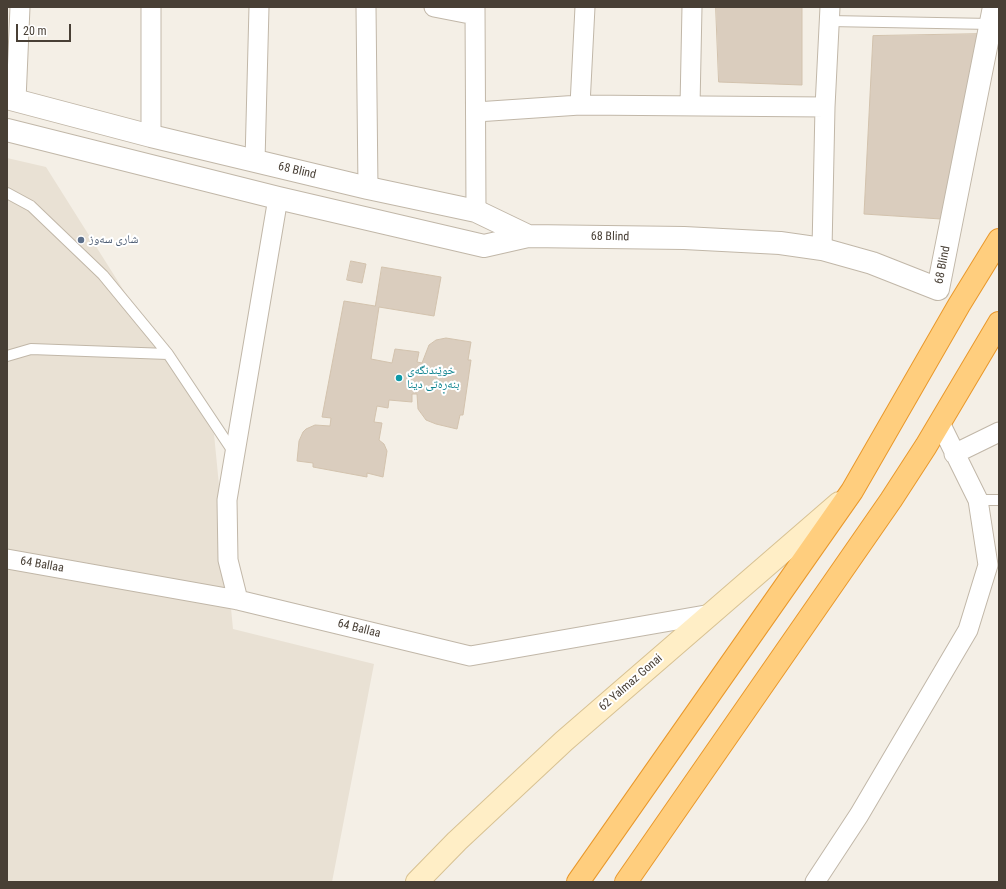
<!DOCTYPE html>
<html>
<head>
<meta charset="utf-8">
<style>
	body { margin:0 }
	#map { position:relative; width:1006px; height:889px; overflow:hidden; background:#f4efe6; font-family:"Roboto Condensed",sans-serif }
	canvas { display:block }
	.frame { position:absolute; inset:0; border:8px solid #483f35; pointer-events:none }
	.scale { position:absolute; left:16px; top:24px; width:55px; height:18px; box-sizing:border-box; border:2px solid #483f35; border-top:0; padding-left:5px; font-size:12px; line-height:14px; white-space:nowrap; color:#483f35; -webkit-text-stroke:3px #fff; paint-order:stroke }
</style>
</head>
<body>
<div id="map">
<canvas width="1006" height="889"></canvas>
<div class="frame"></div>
<div class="scale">20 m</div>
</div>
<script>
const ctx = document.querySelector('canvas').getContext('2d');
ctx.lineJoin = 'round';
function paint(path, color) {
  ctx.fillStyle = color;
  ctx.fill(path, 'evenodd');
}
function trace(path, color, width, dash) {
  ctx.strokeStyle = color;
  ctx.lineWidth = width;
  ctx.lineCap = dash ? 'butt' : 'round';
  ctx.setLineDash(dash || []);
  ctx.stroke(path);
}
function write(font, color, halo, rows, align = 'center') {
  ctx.font = font + ' "Roboto Condensed","Noto Naskh Arabic",sans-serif';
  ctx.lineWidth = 4;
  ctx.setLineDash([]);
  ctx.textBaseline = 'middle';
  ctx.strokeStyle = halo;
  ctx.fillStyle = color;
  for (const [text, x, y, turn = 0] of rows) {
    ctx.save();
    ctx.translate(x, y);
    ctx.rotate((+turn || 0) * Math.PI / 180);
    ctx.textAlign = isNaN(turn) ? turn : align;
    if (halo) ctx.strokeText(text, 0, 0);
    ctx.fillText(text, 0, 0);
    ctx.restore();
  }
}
paint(new Path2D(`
	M7,158l39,9 168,267 19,195 141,35 -42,218h-325z`), '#e9e1d4');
const building = new Path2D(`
	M716,7h86v78l-83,-3z
	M983,34l-42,185 -77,-5 9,-178z
	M351,261l15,3 -4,19 -15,-3z
	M382,267l59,10 -7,39 -55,-9 -8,52 21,4 3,-14 24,3 -2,10 5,1 7,-18 7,-5 10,-2 25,4 -3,18h3l-8,55h-3l-3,14 -21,-5 -10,-4 -8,-11 -1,-15h-5v8l-23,-2 -1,8 -11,-2 -3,16 8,1 -3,17 5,4 3,7 -4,26 -16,-4v4l-54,-10v-4l-16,-2 2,-20 4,-9 3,-3 9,-4 15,1 1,-8 -9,-1 22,-116 31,5z`);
paint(building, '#dacdbe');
trace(building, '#d2c2ad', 1);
const service = new Path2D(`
	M829,21l162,3
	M7,193l24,13 72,69 65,79
	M7,356l24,-7 137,5 66,99
	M978,500h21`);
const minor = new Path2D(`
	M366,7l2,181
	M434,7l41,8
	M475,7l1,204
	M16,100l4,-93
	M580,105l5,-98
	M690,106l2,-99
	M476,112l104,-7 245,2 5,-100
	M151,136v-129
	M255,161l4,-154
	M822,249l3,-142
	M954,454l45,-22
	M7,559l231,41 232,56 241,-42
	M238,600l-10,-40 -1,-60 51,-302
	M815,882l44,-67 109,-185 20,-65 -10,-65 -38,-77`);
const tertiary = new Path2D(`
	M7,98l144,38 217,52 108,23 52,25 156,2 96,5 42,6 50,14 66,26 56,-282
	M7,130l271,68 206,48 44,-10`);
const secondary = new Path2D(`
	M417,882l40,-41 107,-100 275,-238`);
const trunk = new Path2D(`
	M578,882l274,-391 107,-186 40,-65
	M626,882l265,-382 35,-54 73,-123`);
trace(service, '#c1b7a8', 12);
trace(minor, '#c1b7a8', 21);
trace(tertiary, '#c1b7a8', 24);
trace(secondary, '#d8c293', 24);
trace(trunk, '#e9982b', 24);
trace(service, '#fff', 10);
trace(minor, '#fff', 19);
trace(tertiary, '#fff', 22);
trace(secondary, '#ffeec6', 22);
trace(trunk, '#ffce7e', 22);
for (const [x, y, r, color] of [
	[81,240,4,"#5c6f8a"],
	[399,378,4,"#0f9aa8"]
]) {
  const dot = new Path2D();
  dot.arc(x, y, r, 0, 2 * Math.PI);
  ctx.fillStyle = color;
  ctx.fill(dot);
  trace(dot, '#fff', 1.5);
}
write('12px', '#483f35', '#fff', [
	["68 Blind",297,171,13],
	["68 Blind",610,237,1],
	["68 Blind",943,265,-79],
	["64 Ballaa",42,565,10],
	["64 Ballaa",359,629,14],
	["62 Yalmaz Gonai",631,683,-41]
]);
write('12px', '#4e5e75', '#fff', [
	["شاری سەوز",89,240]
], 'left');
write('12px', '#0d838f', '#fff', [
	["خوێندنگەی",407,371],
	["بنەڕەتی دینا",407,385]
], 'left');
</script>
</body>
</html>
